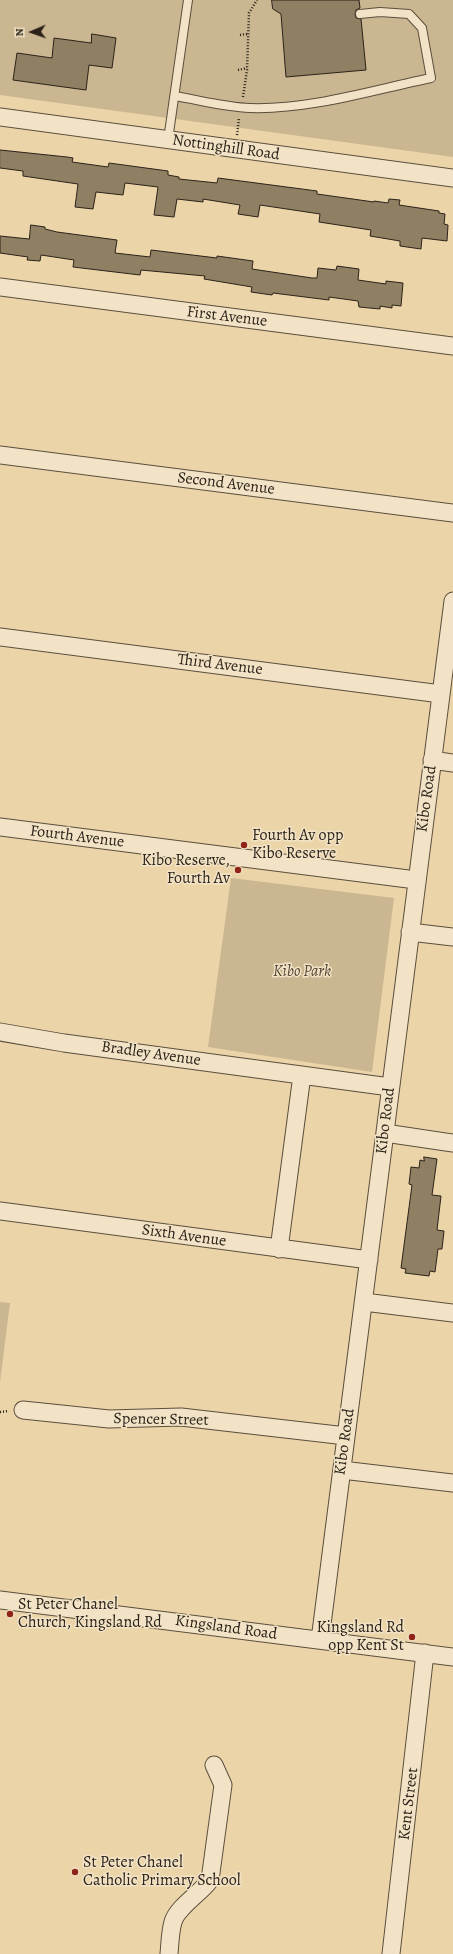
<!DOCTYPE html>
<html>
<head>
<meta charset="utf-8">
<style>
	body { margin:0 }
	#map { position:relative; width:453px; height:1954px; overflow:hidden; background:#ebd4a8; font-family:Alegreya,serif }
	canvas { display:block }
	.north { position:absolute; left:12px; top:12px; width:40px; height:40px; -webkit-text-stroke:3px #f2e3c6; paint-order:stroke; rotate:268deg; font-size:11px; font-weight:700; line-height:16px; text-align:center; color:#2b2219 }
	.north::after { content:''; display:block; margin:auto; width:14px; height:18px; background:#2b2219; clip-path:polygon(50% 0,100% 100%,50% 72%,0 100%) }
</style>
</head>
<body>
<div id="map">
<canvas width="453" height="1954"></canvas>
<div class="north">N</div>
</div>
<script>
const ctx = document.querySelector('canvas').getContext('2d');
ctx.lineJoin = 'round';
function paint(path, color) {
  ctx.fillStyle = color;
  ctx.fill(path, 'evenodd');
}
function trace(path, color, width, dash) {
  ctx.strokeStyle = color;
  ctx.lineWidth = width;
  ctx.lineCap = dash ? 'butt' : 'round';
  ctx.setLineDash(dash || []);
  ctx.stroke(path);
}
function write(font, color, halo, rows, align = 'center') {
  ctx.font = font + ' Alegreya,serif';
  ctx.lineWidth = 3;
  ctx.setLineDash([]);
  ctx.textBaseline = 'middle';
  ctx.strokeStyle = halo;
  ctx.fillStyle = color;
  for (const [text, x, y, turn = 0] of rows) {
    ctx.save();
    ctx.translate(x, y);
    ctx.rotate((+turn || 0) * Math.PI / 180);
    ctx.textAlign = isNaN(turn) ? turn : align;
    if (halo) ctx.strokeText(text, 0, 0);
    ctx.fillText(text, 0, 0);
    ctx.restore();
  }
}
paint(new Path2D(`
	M0,0h453v157l-453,-62z
	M231,878l163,20 -22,174 -164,-25z
	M0,1302l10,1 -10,79z`), '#cab690');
const building = new Path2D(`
	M272,0h87l1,8 -4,2 -1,4 1,4 5,1 5,51 -80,7 -5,-63 -8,-5z
	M92,34l24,4 -4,30 -23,-3 -3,25 -73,-10 4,-27 35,5 2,-20 37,5z
	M0,150l67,7 6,1 -1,4 36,5 1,-4 59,8v4l11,2v2l38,4 1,-5 99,13v3l57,8v-1l14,2 1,-4 11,1 -1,5 40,6v2l6,1 -1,10 4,1 -1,16 -25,-3 -1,11 -21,-3v-5l-30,-5 1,-6 -52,-8 1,-8 -60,-9 -2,12 -20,-3 2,-9 -37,-6v3l-26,-3 -3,18 -20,-2 4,-28 -33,-4 -2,12 -27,-3 -3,17 -18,-2 3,-23 -55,-8v-5l-23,-3z
	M31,225l14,2v2l12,3 60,8 -2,13 35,4 1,-7 66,8v-2l36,5 -1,8 60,9h5l1,-10 18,2 1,-4 22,3 -1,11 28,4v-3l17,2 -2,23 -9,-1v3l-12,-2v3l-21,-2 -1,-6 -29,-4v3l-56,-7 -1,2 -21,-3 1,-5 -48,-8 1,-3 -64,-6 -1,5 -67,-8 1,-7 -33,-5 -1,6 -13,-1 1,-3 -28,-4v-17l29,3z
	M424,1157l13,2 -5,36 9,1 -4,34 7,1 -2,18h-4l-3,23 -5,-1 -1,5 -24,-3 1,-4 -5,-1 11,-83 -3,-1 2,-17 8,1 1,-8 4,1z`);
paint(building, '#8f7f63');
trace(building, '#2b2219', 1);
const service = new Path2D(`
	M175,96c24,4 50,11 75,12 59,2 123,-18 181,-30l-9,-50 -13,-14 -29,-2 -20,2
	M168,140l20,-140`);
const minor = new Path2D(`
	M0,117l453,61
	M0,287l453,59
	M0,455l453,58
	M0,637l441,57
	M432,760l21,3
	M0,827l416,53
	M410,932l43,5
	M0,1032l64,11 326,44
	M385,1133l68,10
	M0,1211l369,49
	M279,1249l23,-174
	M364,1302l89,11
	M23,1410l86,9 72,-2 165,19
	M342,1470l111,13
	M0,1600l453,57
	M320,1640l133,-1039
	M169,1954c1,-10 1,-22 4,-32 4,-15 27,-28 37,-42l13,-95 -9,-20
	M391,1954l34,-301`);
trace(service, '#5b4e3d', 10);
trace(minor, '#5b4e3d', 19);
trace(new Path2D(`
	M240,35l7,-1
	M238,70l9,-2
	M243,97l4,-27 2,-57 8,-13
	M237,135l2,-17
	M0,1412l9,-1`), '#2b2219', 2.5, [1, 2]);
trace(service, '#f2e3c6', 8);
trace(minor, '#f2e3c6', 17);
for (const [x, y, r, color] of [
	[244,845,4,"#8f2418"],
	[238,870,4,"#8f2418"],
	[10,1614,4,"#8f2418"],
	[412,1637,4,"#8f2418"],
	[75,1872,4,"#8f2418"]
]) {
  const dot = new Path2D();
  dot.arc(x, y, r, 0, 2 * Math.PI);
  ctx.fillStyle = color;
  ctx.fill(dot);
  trace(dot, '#f2e3c6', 1.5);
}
write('16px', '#2b2219', '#f2e3c6', [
	["Nottinghill Road",226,148,8],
	["First Avenue",227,317,7],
	["Second Avenue",226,484,7],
	["Third Avenue",220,665,7],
	["Kibo Road",427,799,-82],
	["Fourth Avenue",77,837,7],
	["Bradley Avenue",151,1054,8],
	["Kibo Road",386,1121,-83],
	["Sixth Avenue",184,1236,8],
	["Spencer Street",161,1420,1],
	["Kibo Road",345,1442,-82],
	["Kingsland Road",226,1628,8],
	["Kent Street",409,1804,-83]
]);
write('16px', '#2b2219', '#f2e3c6', [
	["Fourth Av opp",252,836],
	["Kibo Reserve",252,854],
	["Kibo Reserve,",230,861,"right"],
	["Fourth Av",230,879,"right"],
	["St Peter Chanel",18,1605],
	["Church, Kingsland Rd",18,1623],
	["Kingsland Rd",404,1628,"right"],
	["opp Kent St",404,1646,"right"],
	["St Peter Chanel",83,1863],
	["Catholic Primary School",83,1881]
], 'left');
write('italic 16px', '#534737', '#f2e3c6', [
	["Kibo Park",302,972]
]);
</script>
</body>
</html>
